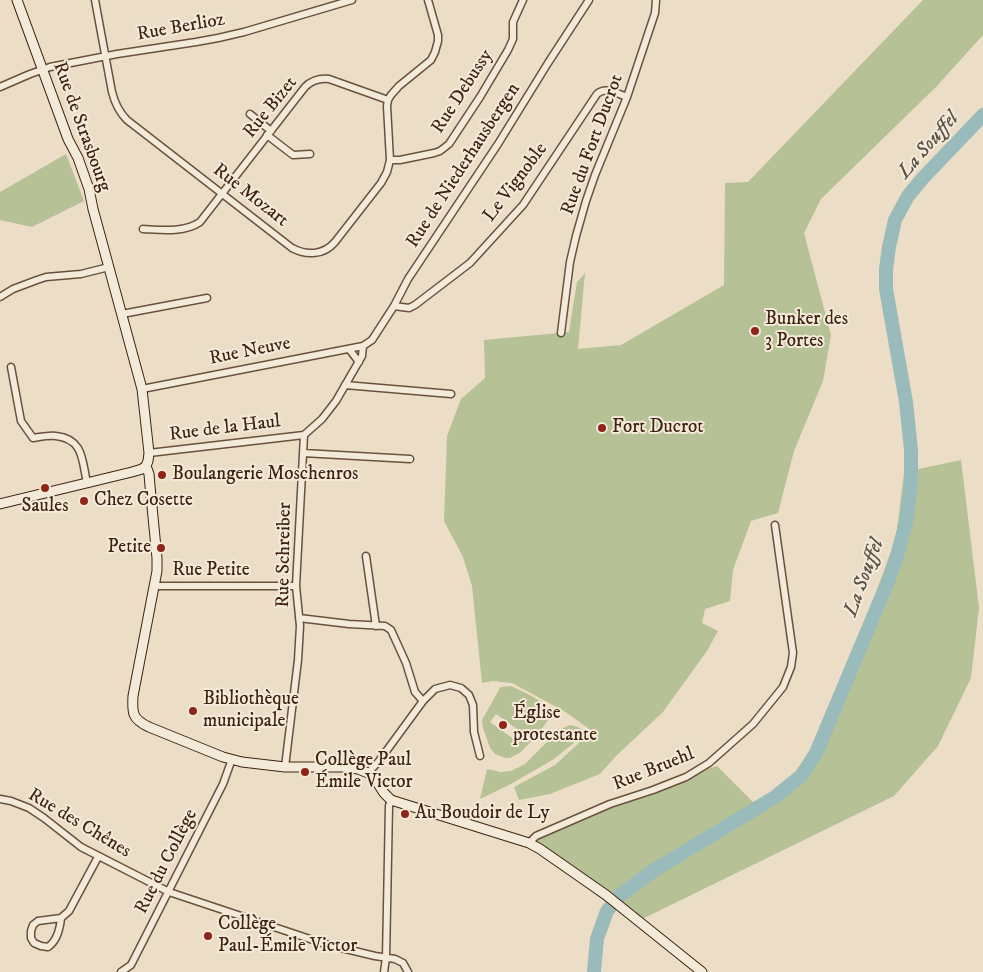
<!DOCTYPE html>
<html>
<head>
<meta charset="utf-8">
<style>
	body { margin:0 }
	canvas { display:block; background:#ecdec6 }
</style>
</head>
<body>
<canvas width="983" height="972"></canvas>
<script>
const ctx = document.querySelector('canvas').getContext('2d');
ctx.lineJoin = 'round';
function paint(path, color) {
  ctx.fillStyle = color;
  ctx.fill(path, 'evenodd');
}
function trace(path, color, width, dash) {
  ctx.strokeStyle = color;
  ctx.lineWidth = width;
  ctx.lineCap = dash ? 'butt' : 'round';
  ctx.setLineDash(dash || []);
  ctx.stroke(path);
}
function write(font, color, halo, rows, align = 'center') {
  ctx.font = font + ' "IM FELL DW Pica",serif';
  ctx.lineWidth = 4;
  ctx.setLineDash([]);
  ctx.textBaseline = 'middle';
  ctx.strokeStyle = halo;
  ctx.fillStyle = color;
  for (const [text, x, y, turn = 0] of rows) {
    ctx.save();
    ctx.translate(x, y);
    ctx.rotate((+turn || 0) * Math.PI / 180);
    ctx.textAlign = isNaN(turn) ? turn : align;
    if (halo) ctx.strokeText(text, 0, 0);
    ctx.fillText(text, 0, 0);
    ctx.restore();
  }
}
paint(new Path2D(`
	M923,0h60v35l-46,51 -116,113 -17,34 27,102 -8,46 -29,70 -16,62 -27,8 -18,49 -3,31 -25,8 -3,14 16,8 -11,20 -44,61 -46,43 -17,19 -50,20 -31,6 -5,-13 41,-22 37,-34 -28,-20 -52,-28 -19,-2 -11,2 -10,-97 -9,-29 -19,-36 3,-85 14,-37 24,-21 -1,-38 85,-8 8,-50 8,-9 -7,76 43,-4 103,-60 1,-102 23,-1z
	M66,154l18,47 -52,26 -32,-7v-28z
	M961,460l18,148 -8,70 -33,68 -44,50 -260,127 -105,-78 34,-25 85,-33 69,-21 38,38 59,-44 82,-222 8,-66z
	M511,686c12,6 35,15 40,27l-1,4 -11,16 -18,19 -11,6h-5l-10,-4 -5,-6 -7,-20 -1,-8 18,-32 1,-1zM496,714l21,15v1l4,3 -3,6h-2l-1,1 -25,-18z
	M570,725l8,2 7,4 -5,7 -26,21 -43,25 -31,15 7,-30 14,3 10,-1 14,-7 34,-34z`), '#b6c196');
trace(new Path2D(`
	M594,972l3,-33 10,-28 12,-15 34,-25 122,-74 26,-21 15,-23 73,-174 8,-23 10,-38 4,-35v-33l-5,-48 -20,-113v-20l3,-22 6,-27 13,-24 14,-17 61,-64`), '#9abbbb', 14);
const street = new Path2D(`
	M95,0l17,92c3,12 7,20 15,28l165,128c15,8 32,7 43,-6l46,-59 6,-11 3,-12 -3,-54 1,-6 3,-5 8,-9 32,-26 4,-8 3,-11v-6l-10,-35
	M0,87l30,-13 20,-7 67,-13 79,-12 22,-4 26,-6 108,-32
	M250,114l21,17
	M267,135l26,20 17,-1
	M390,160h10l34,-7 6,-2 9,-7 31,-47 28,-47 5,-11v-17l10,-22
	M143,229c18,1 41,4 57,-7l105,-135c7,-7 14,-9 24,-8l59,21
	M0,297l13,-8 24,-9 9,-3 35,-3 28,-7
	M394,306l15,2 6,-3 55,-42 53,-58 74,-111c9,-8 21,0 30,3
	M122,314l85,-16
	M561,333l9,-71 6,-26 10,-35 9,-26 32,-78 28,-84 1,-13
	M349,349l10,13
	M11,367l10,54 12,17c7,-1 16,-3 23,-2 28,3 26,25 31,47
	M345,385l106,9
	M142,389l221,-43 9,-6 22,-34 14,-27 90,-135 50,-81 41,-63
	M149,453l155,-18
	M303,453l107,6
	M366,556l10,70
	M155,586h141
	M299,618l50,6 36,2 6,4 15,33 9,29 8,9
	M285,767l13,-107 2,-34 -4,-40 8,-151 18,-16 14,-18 26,-45 1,-10
	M368,773l11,-12 44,-60 12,-12 15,-4 11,3 8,7 4,10 1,27 6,24
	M0,799l11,2 18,7 15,10 37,29 88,45 156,52 50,12 20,3 8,4 5,9
	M529,843l7,-7 74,-32 43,-14 33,-13 23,-14 44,-39 30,-37 8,-20 2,-14 -18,-128
	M61,918c-1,10 -4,23 -13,29l-7,-1 -7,-3 -3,-5v-7l2,-6 5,-4 23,-3 8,-7 29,-54
	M121,972l10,-7 92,-181 9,-25
	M384,972l2,-14 3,-152 2,-6`);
const secondary = new Path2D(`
	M17,0l51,139 10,19 11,31 4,20 49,180 7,64 -1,8 -2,5
	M146,466l3,8 1,12 7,72v13l-24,125c-1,17 -1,23 16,31l74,30 19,5 43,5h62l11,2 10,4 7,6 9,14 7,7 138,43 11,6 66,46 96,77
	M0,504l132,-32 10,-3 4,-3`);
trace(street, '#6a513e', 9);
trace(secondary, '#3f2210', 11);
trace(street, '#f3eada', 6);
trace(secondary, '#f3eada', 9);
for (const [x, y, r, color] of [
	[755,331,5,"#8f2418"],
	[602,428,5,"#8f2418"],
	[162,475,5,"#8f2418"],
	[45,488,5,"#8f2418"],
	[84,501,5,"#8f2418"],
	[161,548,5,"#8f2418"],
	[193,711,5,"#8f2418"],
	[503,725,5,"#8f2418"],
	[305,772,5,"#8f2418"],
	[405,814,5,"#8f2418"],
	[208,936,5,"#8f2418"]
]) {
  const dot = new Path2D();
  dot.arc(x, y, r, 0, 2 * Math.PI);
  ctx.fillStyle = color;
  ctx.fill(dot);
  trace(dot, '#f3eada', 2);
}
write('19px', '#3f2210', '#f3eada', [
	["Rue Berlioz",181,28,-10],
	["Rue Debussy",463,92,-57],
	["Rue Bizet",271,108,-51],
	["Rue de Strasbourg",81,127,70],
	["Rue du Fort Ducrot",593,145,-70],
	["Rue de Niederhausbergen",464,166,-57],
	["Le Vignoble",516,183,-53],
	["Rue Mozart",250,196,38],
	["Rue Neuve",250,352,-11],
	["Rue de la Haul",225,429,-7],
	["Rue Schreiber",285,555,-89],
	["Rue Petite",211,571],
	["Rue Bruehl",654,770,-22],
	["Rue des Chênes",79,824,31],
	["Rue du Collège",167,862,-63]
]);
write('19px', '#3f2210', '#f3eada', [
	["Bunker des",765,320],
	["3 Portes",765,342],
	["Fort Ducrot",612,428],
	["Boulangerie Moschenros",172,475],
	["Chez Cosette",94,501],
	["Saules",45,507,"center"],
	["Petite",151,548,"right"],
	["Bibliothèque",203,700],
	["municipale",203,722],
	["Église",513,714],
	["protestante",513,736],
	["Collège Paul",315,761],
	["Émile Victor",315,783],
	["Au Boudoir de Ly",415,814],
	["Collège",218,925],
	["Paul-Émile Victor",218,947]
], 'left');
write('italic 20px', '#5a5043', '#f3eada', [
	["La Souffel",929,146,-49],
	["La Souffel",865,578,-70]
]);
</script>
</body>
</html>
